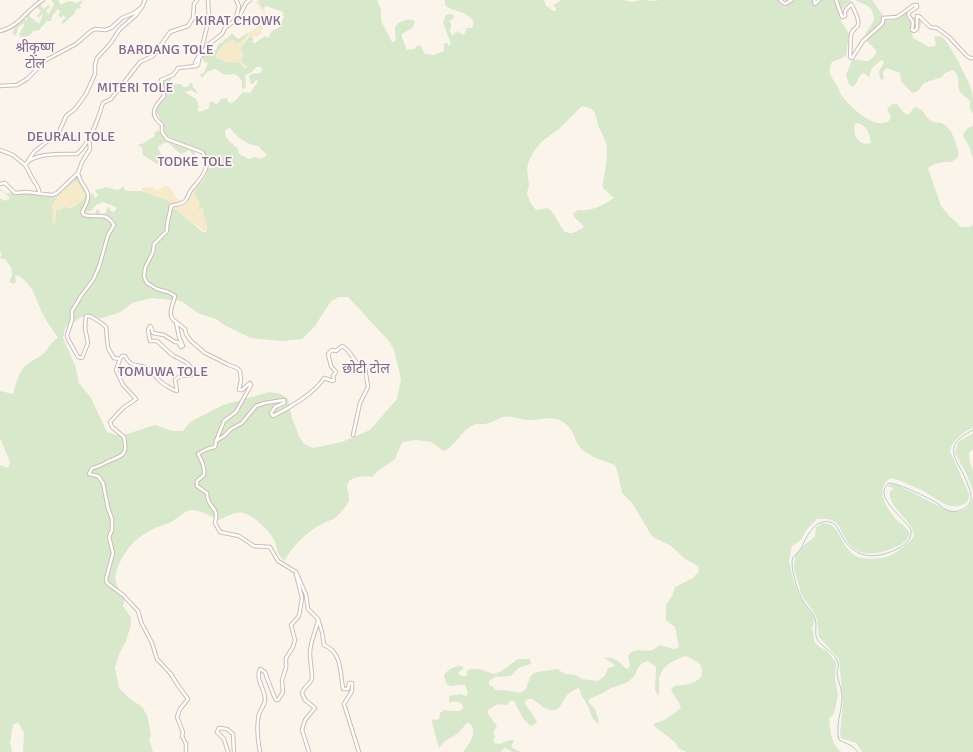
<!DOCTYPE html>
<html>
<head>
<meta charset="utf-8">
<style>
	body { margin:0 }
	canvas { display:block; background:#fbf4eb }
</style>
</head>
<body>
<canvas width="973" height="752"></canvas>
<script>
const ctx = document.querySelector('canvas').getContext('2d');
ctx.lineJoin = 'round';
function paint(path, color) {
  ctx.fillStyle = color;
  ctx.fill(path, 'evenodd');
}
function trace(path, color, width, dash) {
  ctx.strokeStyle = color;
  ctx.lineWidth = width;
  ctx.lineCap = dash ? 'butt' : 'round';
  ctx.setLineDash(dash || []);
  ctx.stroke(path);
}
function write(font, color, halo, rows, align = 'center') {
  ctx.font = font + ' Signika,"Noto Sans Devanagari",sans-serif';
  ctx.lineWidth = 3.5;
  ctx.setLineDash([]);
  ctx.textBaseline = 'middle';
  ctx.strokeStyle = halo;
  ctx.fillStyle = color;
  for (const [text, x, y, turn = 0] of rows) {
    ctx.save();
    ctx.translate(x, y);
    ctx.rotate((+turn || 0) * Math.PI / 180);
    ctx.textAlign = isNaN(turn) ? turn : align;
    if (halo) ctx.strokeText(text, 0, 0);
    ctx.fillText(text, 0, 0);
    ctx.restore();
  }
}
paint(new Path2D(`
	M51,0h8v3l3,1c5,-3 8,-4 14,-1l7,-3 -3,6 1,2 -5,1 -1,4 -13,12v-4l4,-3 -3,-3 -2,3 -3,-3 2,-2 -1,-4h-1l-6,7 -1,5h-4l-8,9 -6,1 -4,5 -8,1 -2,-2 5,-9v-3l-6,4 -2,9 -4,-3 3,-7 8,-8 4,2v-3l-2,-1 5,-4 1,1 -2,3 10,8 4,-9h-1l-4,3 -1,-2 4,-5 -4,-4 -3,1v-1l6,-4 3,6 6,-4 1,2 -4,4 3,3 5,-10z
	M258,0h119l4,9v8l1,6 10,19h3c2,-5 -1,-9 0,-14 2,-7 12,-9 18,-8l2,2 -3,6 -10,6c-1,7 5,10 4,16l8,-1 3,-3 3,-1 5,9 8,1 11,-4v-8h3l2,3 2,-2 -8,-22 3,-7 5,-1 3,2 -1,3 -4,2 2,3 -1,7 2,5 5,-5 7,4 3,-7h5l2,-6c-10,-14 -18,-8 -29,-17v-5h99l2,6 8,5 3,-1 -4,-5 7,-4v-1h64c10,4 10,0 19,0 6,0 10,2 16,0h118l8,8 1,-8h65l-12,12c-1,9 7,14 10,22l-3,22 -14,6c-6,10 1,17 6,25 1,3 2,6 4,9 8,11 34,36 48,24l1,-3 -4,-8c3,-3 5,-6 10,-5l7,9 4,2 7,-8c9,2 9,9 16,14 4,3 8,0 12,3 8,4 10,12 13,20 1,5 5,10 1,14 -5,6 -12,3 -18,5 -4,0 -7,3 -11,5l13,38 9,11 4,3 7,7h8l4,-2v203c-9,3 -21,13 -23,23l19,43c0,5 -1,8 -5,10 -15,9 -32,-10 -45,-15 -7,-3 -21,-10 -28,-11 -18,10 -4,31 6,42 5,5 10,7 13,14 -4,10 -10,11 -19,15 -18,7 -35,8 -46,-11 -3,-5 -5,-12 -10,-16 -5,-4 -12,-3 -18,-3l-10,10 -6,11 -9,6 -3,14 4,19 6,17 15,21v5l-2,7 2,6v6l4,5 9,5 9,11 -1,17 3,16 -4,19 -5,4c2,14 1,24 12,34h-154l-9,-4 -2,-5 -23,-18c3,-3 5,-2 9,-4 7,-3 13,-9 19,-13l-2,-5 -8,-13 3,-4c9,-1 29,-2 28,-15 0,-4 -2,-7 -4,-9 -4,-2 -8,-4 -12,-6 -13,4 -25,10 -27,24 -1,6 2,11 -1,16l-3,-7 1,-22 -8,-6 -6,2 -4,5 -3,7 -7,7 -17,6 -8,5 -14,6v4l6,6 4,12 -1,3c-7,-5 -7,-12 -11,-20 -3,-5 -6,-8 -7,-14l-2,-2c-4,2 -8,4 -11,7 -6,8 -7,19 -20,14 -7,-2 -11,-11 -19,-10l-3,3v2l12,17 -2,3 -4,2 -7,-6 -10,-19h-4l-3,4c-11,-1 -8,-2 -19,5v4l9,12 -4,7 2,4 -2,3 2,3c7,3 11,-4 18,-3l1,1 -3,5 3,3 7,3h-8l-8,-4 -2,1 -2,3h-38c6,-8 16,-20 6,-29h-2l-10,11 -12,7 -6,7 -8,-29 5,1 3,-1 1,-6 5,-3 4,1h11l3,-3c-1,-8 -9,-7 -14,-5v-7l11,-2 6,2 2,-3 -3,-8c-11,-3 -18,9 -21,-10 4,-6 11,-9 17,-9l3,2 -6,5c2,2 6,5 9,2v-4l3,-2h9l15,5 6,-2 18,-13h12l1,5 -13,4 -7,8 -16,1 -6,4v3l7,6c9,0 15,1 24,3l6,-4 4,-12 4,-4 4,-1 19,-3 8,5 11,1 6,4 16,2 7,-5 3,-8 5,-1 2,-2 -11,-7c9,-2 16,4 21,10l3,1 2,-4 -2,-9c6,-10 16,-3 24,-6 3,-1 6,-4 8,-5l14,4 5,-2 -4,-20 -9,-7v-15l6,-9 3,-9 18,-9 6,-7 -1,-5 -13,-7 -14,-13 -16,-8 -4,-3 -18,-31 -11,-11 -4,-19 -3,-9c-11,-5 -28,-8 -35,-18 -7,-9 -5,-17 -17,-25 -10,-6 -20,-3 -30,-2 -11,1 -20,-5 -30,-3 -6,2 -12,6 -18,7 -4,1 -8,-1 -12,1 -12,6 -18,21 -29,26l-13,-9 -15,-2 -13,2 -3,4 -5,13 -16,11 -7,7c-9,-1 -25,-2 -25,11 1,4 3,9 2,12 -1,4 -6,10 -9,13 -5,7 -11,7 -18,11 -13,6 -32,24 -37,37 -7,-4 -8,-12 -10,-19 -4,-10 -21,-27 -32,-29 -8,-2 -17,4 -24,7 -7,-3 -17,-9 -26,-10 -9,-1 -16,10 -24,13 -5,2 -10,3 -14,5 -18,9 -26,17 -35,34 -8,17 -5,22 5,37l-2,7 8,12v7l-5,16 -7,13 -4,14 4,20 10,10 13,9 5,8 4,19 -2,5 4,13h-130l1,-19 -6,-11 -5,3 -3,17 2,10h-12v-287l8,3 2,-6 -10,-24v-47l13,3c3,-11 6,-25 17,-32 4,-3 9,-4 13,-8 5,-5 9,-13 15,-16 -4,-6 -8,-12 -12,-18 -10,-17 -10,-33 -28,-45l-3,1 1,5 -2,3 -5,-2 3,-7 -1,-8 -6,-8h-4l-1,-2 2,-3 -2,-2v-54l5,3 5,-3 -7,-7h-3v-2l8,5 5,-3 3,3h13l19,3 5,-1 9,-6 -12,19h3l2,12 1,-11 8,-4 4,2 6,-1 10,-8 -22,-6 14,-16 3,2 9,17 5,-3 2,5 3,-3 -3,-4 2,-2h3l5,-2 13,3 6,-4v3l3,2h15l27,10 1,2 -3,14 4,-4 1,-5 6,2 5,6 21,17 3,-5 -4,-13 -1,-8 -6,5c1,-2 2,-4 3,-6 2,-6 -5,-9 -5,-15l12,-15 1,-7 11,-4 1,-3 -7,-2 -4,2 -4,-10 -37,-15 -4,-5 1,-6 -8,-14 1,-8 7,-7 1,-3 -3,-12 9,-5v4l4,3h6l2,3c5,1 5,-1 7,-4h2l1,4 5,6h-3l-3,-3 -7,2 11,7 3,8 -2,3 2,2 9,-3 2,-3 -1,-3c3,-3 5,0 8,1l4,-5 6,-1 1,4 3,1 4,-2 8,-9 7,1 8,-12 -2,-1 -3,4h-2l-2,-8 2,-2 10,-1 1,-3 -1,-3h-5l-4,5 -7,3 1,12 -3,2 -1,-2v-6l-4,-5 -4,-2 -9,1 -10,-6 -8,3 -5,6 -2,-4 4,-1 4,-10 -5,-2v-3l-2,-1 8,-11 7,5 2,-7 4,-1 3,-4 3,-1 4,-5 6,6 11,-7c-1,4 -7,11 -12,11l-4,-3c-8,1 -13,9 -17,16l2,3h4l3,3h14l6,7 2,-2 -6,-6 2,-7 -3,-5 10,-13 3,1v6h2l10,-7 3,2 4,-7 6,-3 6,-11 -1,-5 -17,-6 -3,3 -4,-5zM582,106c14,2 13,7 16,19 3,8 8,14 9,23 0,8 -1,17 -2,25 -1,6 -3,9 -2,15l11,10c-12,8 -21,13 -36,12l-5,4c1,5 8,8 11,13 -25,18 -22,-9 -36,-19l-10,2 -3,-1 -5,-7 -3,-9 2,-8 -2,-15 1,-7 6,-12 8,-10 17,-12zM855,123c11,0 15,11 16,20l-7,1c-9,-4 -11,-12 -9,-21zM229,127l10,11 13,7 6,1 9,9 -6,4 -6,-2 -6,2 -10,-5 -1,-5c-6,-6 -13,-9 -13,-18zM103,202l13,5v3l-3,2 -3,-1v-3l-2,-1 -3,7h-5l-1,-4h-3v4l-10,1 1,-4h4l5,-6zM339,297h9l41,44 5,9 7,29 -4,20 -27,31 -28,12 -29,6 -9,-4 -5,-8 -7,-18 -4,-19 -7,-5 -12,-2 -46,13 -33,17 -7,9h-10l-18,-6 -28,9 -10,1 -10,-3 -16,-34 -12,-15 -4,-18 -12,-27 2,-10 17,-11 20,1 19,-6 11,-9 19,-5 30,3 17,12 18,6 8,6 27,13 31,3 20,-2 13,-13 16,-25z
	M855,0h17l15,21c12,-1 18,-10 28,-15l2,2 -7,6 3,3 7,1 2,3 -3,8 -7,4 1,5 16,9 6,-1 1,-2 -2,-7c3,-1 6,-1 9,1 8,7 25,42 29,53 1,5 1,15 1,22l-3,-3v-9c-3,-4 -8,-6 -10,-9 -4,-8 1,-16 -7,-22l-8,3 -3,4 -18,6 -6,8 -6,2 -11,-12 -1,-8 -13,-5 -4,4 1,6 -2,2 -2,-1 -1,-8 5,-8 -1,-2 -2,-1 -9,8 -3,9 -6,-4c-5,3 -5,10 -10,14l-4,-3 -3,-9 6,-15c6,-2 11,2 17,1l7,-7v-4c-17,-16 -11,-13 -2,-30 -1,-16 -8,-14 -19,-20z
	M973,126v32l-4,-12 -6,-10c2,-6 4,-8 10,-10z
	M158,130l6,7 31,13v4l-2,1 -4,-5 -7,4c-11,-4 -11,-19 -24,-7l5,14 -6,3 -14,-9 -1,-7 -4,-4h4l13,-8 -1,-2z
	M973,433v16l-4,4 1,10 3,7v21l-6,-16 -12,-22 3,-11z
	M890,484l7,1 50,25c12,4 22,1 26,-12v254h-111l-6,-9 -15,-5 -1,-4 3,-32 -4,-43 -20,-22 -2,-18 -4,-8 -11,-15 -8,-27 1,-13 9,-11 11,-8 1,-10 7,-4 9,2c9,9 11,22 22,30 7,5 25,4 33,2 7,-2 24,-15 27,-21 -1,-17 -27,-28 -24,-45l4,-2 -3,-2h-4z`), '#d8e8ca');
paint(new Path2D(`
	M258,1c1,4 5,7 7,11 2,9 -3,14 -4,22l-4,3 -3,-1 -2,1 -3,-1 -9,13 3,5 -2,7 6,5v2l-3,-1 -4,-4h-7l-2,-2 -5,1 -4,-3 -5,-1v-4l9,-11 6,-3 5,3h3l10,-11 12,-8c4,-9 0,-16 -7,-22z
	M205,169h2l-1,7 -13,17 7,10 -4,9 6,-5 1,1c0,9 5,17 4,25l-24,-17 -5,-6 -6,-2 -2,8 -3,3 3,-18 -28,-10v-3l11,-1 1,3h5l5,-4c10,0 8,8 13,13l7,2 16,-22z
	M77,181l8,12v4l-6,6 -9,6 -6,-3 -2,4h-6l-1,11 3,2h-6l1,-14h-3l11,-17 2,1 10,-11z`), '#f7eaca');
trace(new Path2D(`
	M858,752l-6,-6 -13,-6c-4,-15 3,-28 3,-43 0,-8 -4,-15 -5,-24 0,-3 2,-6 1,-9 -1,-11 -16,-16 -21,-25 -3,-6 1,-15 -3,-23 -3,-6 -8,-10 -11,-15 -5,-7 -14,-36 -10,-44 0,0 4,-3 4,-4 4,-3 6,-9 8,-13 5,-9 12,-21 25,-18 7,1 9,10 13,16 14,23 36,21 58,9 6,-4 11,-9 10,-17 -5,-11 -40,-34 -22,-47 9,0 40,15 48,20 4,3 8,7 13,8 8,2 19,-3 21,-11 1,-4 -1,-10 -3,-15 -9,-26 -30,-37 5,-55`), '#a8d0d4', 1);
const street = new Path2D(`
	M236,0l3,6 -3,12
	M780,0l5,4 7,-4
	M814,0l1,4 4,-4
	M836,0l6,17 3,-1v-5l6,-7c2,3 9,17 7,21 -2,4 -6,4 -7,10 -1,8 0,14 -1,22l2,1 11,-17 18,-16 2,-3v-4l14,-1 17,-12h3v2c-11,8 -11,5 -4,15l-1,8 2,1 3,-2v-13l3,1 10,10 7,1 12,9 18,19 3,2h3
	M0,31c19,-4 27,-22 43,-31
	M196,66l2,-1 1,-6 9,-14 14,-11 3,-6 14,-11 7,-14 4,-3
	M196,66l-1,-3 6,-12 8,-32 -1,-19
	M0,86l17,-1 10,-6 19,-19 30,-16 15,-13 4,-2 10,1 6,-2 11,-10 12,-5 8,-6 3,-7
	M0,150l13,5 12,10c9,-13 38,-11 52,-11 10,-9 18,-26 22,-39 2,-4 2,-8 4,-12l8,-4 29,-37 13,-6 17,-24 18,-6 5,-8 1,-14 3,-4
	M28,161l6,-9 25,-20 7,-16 9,-7 11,-15 9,-20v-9l2,-7 13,-14 10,-15 16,-14 6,-8
	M25,165c3,4 4,7 6,11 4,8 7,8 9,18
	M78,173c4,18 18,16 4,39l2,3c13,4 21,-5 30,10l-6,10 -9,32 -6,13 -12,16 -9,15v9l-5,15 1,4 10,18 4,1 6,-15 -3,-15 1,-12h4c6,4 11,6 16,11l2,21 6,10 6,1 2,-3h3c7,14 14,6 24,13 4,4 7,9 11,12 3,3 13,9 17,10l-2,-11 5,-4 12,-1c1,-12 -9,-14 -18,-19 -6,-4 -11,-10 -17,-15h-7l-2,-11 2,-4 1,1 2,6 11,2 11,7h3l3,5 2,-1 -4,-9 -3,-15 9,7 1,5 5,7 14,12 24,12 8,3 3,3 1,9 -2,10h3l8,-7 1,2 -15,27 -12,9 -8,20 8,-5 7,-7 11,-6 14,-17 9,-3 19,-3v3l-9,4 -4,6 2,3c15,-7 43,-24 51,-38l9,3 1,-1 -1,-4 3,-4 -5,-6 -3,-12 4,-4 4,1 6,-5c11,5 11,19 23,22l3,19 -8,16 -7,32
	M0,184l5,-1 10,10 11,-1 26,3 5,-2 21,-20 4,-11 8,-13 -1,-11
	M176,322c-10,-6 -3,-17 -1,-26l-7,-4 -11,-3 -10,-6 -3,-6 1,-9 8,-16 1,-8 13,-13c-1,-9 3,-16 4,-25 4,-2 10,-1 14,-5 3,-3 4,-8 6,-11 9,-11 23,-24 11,-38l-35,-13 -5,-7v-7c-2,-2 -4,-4 -5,-5 -8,-9 2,-18 7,-24l-3,-16 12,-5 5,-7 18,-2
	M120,359l-4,11 7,15 13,14 -13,9 -13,14 2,5 12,10c4,19 -1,18 -17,25 -5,3 -9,5 -15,6l-3,6 9,2 5,7 5,25 4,11v11l-3,7 4,16 -7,26 1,4 16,12 15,16 3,11 11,21 5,16 14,15 6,10 11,15 -8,10 -3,8 6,15 -1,4 4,8v8
	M216,441l-1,6 -8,2 -9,5c4,7 7,13 6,21l-7,6v5l10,7c0,17 13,12 8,30l5,9 19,4 15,10 16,1 8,14 18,11 10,23 2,14 10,10 4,13 2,13c18,7 16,27 19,44h5l1,-6h3v8l-8,13 15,48
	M228,752l-4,-13 -7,-7 2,-4 8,1 6,5 1,18
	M260,752c-2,-11 -4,-26 -1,-38 2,-5 6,-9 6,-15 0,-10 -10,-20 -5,-30l5,3 2,6 7,18 2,4h2l5,-8 -1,-12 4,-12v-10l7,-11 2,-7 -4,-15 8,-9 3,-18 -6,-24
	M309,752l-7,-22 3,-10 10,-12 -10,-8 -3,-7c2,-7 10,-10 10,-15 0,-8 -2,-17 -2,-25 0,-11 6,-22 8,-33`);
trace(street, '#cdbcb2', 4.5);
trace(street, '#fff', 2.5);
write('14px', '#80688f', '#fef8f2', [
	["KIRAT CHOWK",238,21],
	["श्रीकृष्ण",35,48],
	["टोल",35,64],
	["BARDANG TOLE",166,50],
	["MITERI TOLE",135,88],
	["DEURALI TOLE",71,137],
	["TODKE TOLE",195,162],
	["छोटी टोल",366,369],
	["TOMUWA TOLE",163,372]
]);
</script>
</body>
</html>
